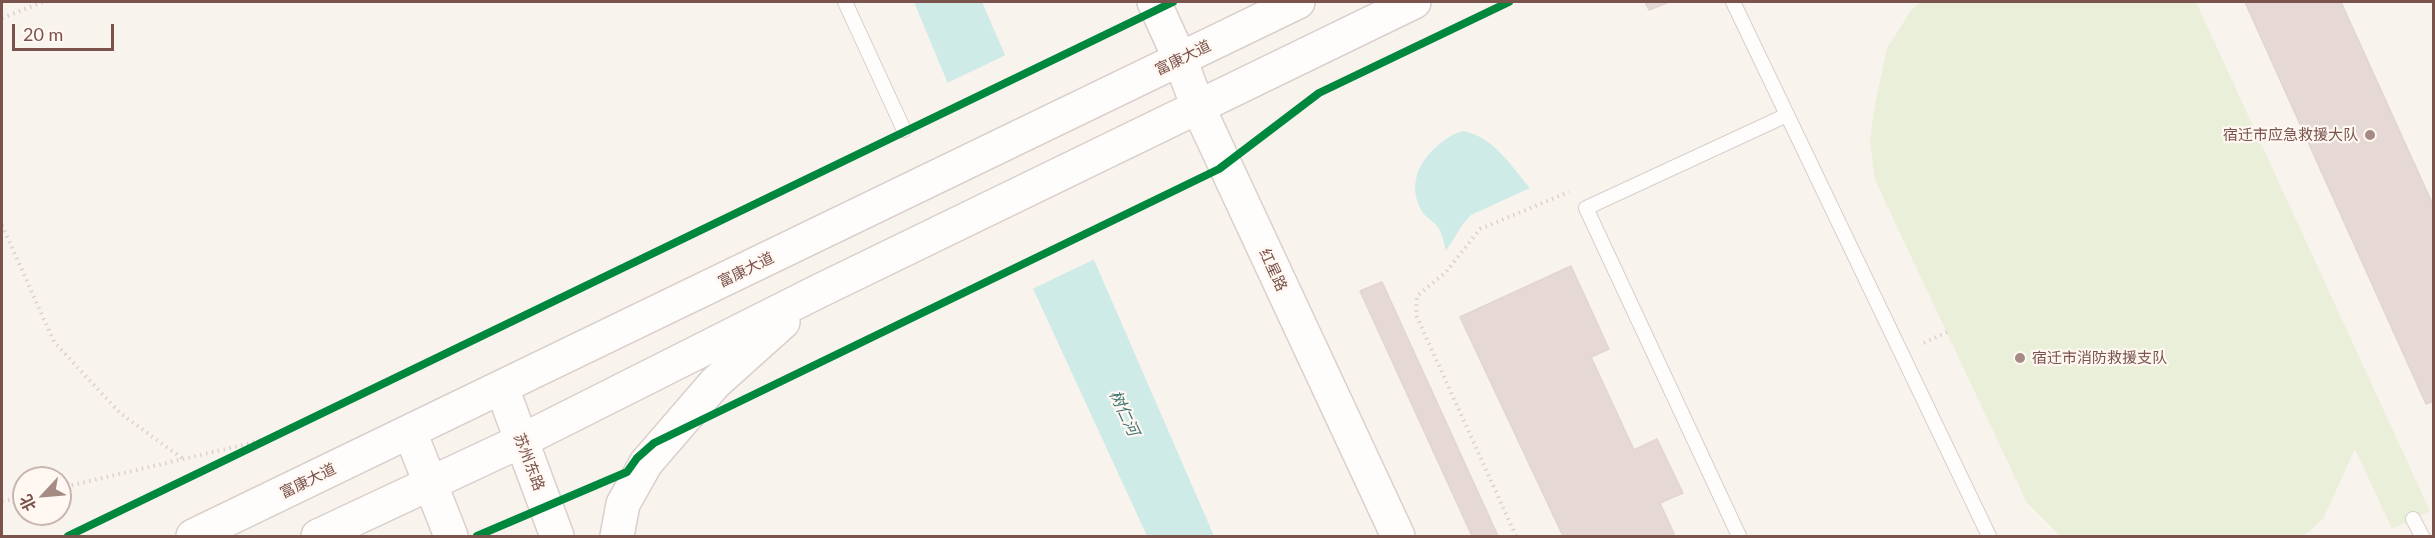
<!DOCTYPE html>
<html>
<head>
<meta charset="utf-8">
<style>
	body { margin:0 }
	#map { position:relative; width:2435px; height:538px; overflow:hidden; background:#f9f3ee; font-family:Lato,"Noto Sans SC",sans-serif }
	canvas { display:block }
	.frame { position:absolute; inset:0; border:3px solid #79534c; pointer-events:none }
	.north { position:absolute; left:12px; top:466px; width:60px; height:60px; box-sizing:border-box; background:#fff7f1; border:2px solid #c9b5af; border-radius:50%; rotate:244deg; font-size:16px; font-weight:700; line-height:24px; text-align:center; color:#79534c }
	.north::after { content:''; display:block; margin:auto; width:21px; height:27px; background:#a68b85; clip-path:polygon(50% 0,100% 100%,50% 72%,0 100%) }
	.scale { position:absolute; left:12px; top:24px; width:102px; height:27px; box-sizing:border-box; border:3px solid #79534c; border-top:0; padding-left:8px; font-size:18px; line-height:21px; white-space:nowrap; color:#79534c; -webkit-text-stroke:4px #fff7f1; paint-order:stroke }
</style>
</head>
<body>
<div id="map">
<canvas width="2435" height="538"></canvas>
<div class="frame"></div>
<div class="north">北</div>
<div class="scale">20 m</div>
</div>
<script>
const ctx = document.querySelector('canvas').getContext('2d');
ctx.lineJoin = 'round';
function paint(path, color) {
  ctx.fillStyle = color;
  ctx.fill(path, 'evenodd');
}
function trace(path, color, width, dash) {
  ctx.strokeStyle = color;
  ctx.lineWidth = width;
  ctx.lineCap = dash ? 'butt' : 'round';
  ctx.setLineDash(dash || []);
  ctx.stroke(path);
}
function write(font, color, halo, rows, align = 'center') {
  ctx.font = font + ' Lato,"Noto Sans SC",sans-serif';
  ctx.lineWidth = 4.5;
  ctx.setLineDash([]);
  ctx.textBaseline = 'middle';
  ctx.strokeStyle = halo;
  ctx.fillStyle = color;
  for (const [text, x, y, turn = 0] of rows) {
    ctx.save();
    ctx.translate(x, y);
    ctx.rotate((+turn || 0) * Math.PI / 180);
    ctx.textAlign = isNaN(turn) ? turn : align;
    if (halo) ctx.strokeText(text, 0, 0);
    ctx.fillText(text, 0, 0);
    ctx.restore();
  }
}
paint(new Path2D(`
	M1921,2h275l234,509 -38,18 -37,-80 -32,70 -19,17h-244l-33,-33 -152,-323 -5,-37 4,-34 13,-61 25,-39z`), '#eaefd9');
paint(new Path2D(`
	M914,2h68l232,534h-67l-112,-243z
	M1463,131c31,6 48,35 67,57l-59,27 -8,9 -17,27c-2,-7 -3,-15 -7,-22 -3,-7 -12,-10 -16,-16 -13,-20 -9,-42 6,-59 11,-11 19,-19 34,-23z`), '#cfebe8');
paint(new Path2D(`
	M1008,54l89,204 -67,32 -85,-206z`), '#f9f3ee');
const building = new Path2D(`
	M1645,2h24l-20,8z
	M2245,2h96l93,205v194l-8,3z
	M1571,266l38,83 -18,8 43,93 23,-11 26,54 -23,10 15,33h-112l-103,-219z
	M1382,282l116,254h-26l-112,-245z`);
paint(building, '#e6d9d5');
trace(building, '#e2d5d0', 1.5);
const lane = new Path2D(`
	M845,2l59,128
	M1733,2l256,534
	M2413,519l9,17
	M1739,536l-153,-328 201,-93`);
const secondary = new Path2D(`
	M1154,2l26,57 18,48 200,429
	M502,388l55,148
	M410,432l41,104
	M193,536l1105,-534
	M318,536l203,-95 296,-149 597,-290
	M617,536l6,-32 23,-41 69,-80 68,-61`);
trace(lane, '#d8ceca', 16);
trace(secondary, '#dacfcb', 36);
trace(new Path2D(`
	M2,18l41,-16
	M2,225l52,117 66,71 63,46
	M1924,343l23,-11
	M60,488l212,-50
	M2,501l22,-4
	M1516,536l-100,-221 1,-19 29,-24 34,-43 89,-37`), '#dbd1ce', 4, [1.5, 4.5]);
trace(lane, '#fefdfc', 14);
trace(secondary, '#fefdfc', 33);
trace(new Path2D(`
	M68,536l1105,-534
	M477,536l150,-64 10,-14 17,-15 565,-274 100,-76 190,-91`), '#00873e', 8);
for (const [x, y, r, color] of [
	[2370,135,6,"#a68b85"],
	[2020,358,6,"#a68b85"]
]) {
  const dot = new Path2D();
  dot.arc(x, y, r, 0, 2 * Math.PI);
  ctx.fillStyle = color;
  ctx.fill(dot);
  trace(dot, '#fff7f1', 2);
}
write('15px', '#79534c', '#fff7f1', [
	["富康大道",1183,58,-26],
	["富康大道",746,270,-26],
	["红星路",1273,270,65],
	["苏州东路",529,462,69],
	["富康大道",308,481,-26]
]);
write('15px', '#79534c', '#fff7f1', [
	["宿迁市应急救援大队",2358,135],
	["宿迁市消防救援支队",2032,358,"left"]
], 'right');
write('italic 16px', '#3c7674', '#fff7f1', [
	["树仁河",1124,413,65]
]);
</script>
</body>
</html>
